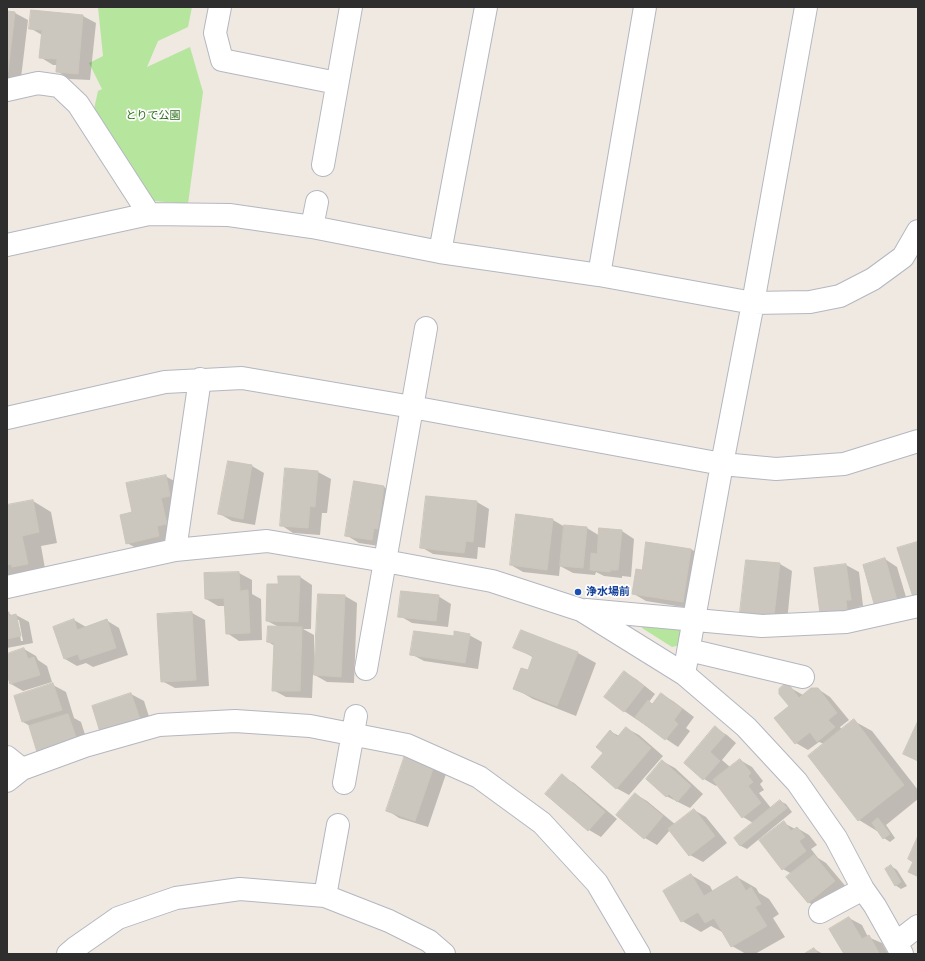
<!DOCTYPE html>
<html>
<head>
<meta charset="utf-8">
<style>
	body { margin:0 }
	#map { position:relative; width:925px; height:961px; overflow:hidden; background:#efe9e1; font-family:"PT Sans",sans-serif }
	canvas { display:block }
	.frame { position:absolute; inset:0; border:8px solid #2e2e2e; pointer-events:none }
</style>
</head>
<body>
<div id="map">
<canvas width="925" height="961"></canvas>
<div class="frame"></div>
</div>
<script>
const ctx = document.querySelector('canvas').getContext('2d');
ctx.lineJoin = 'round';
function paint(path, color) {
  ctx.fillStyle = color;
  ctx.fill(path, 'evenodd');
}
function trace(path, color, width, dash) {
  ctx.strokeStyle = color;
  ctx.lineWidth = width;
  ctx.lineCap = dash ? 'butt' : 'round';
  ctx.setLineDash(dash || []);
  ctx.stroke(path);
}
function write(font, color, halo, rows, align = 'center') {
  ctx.font = font + ' "PT Sans","Noto Sans JP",sans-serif';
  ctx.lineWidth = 3.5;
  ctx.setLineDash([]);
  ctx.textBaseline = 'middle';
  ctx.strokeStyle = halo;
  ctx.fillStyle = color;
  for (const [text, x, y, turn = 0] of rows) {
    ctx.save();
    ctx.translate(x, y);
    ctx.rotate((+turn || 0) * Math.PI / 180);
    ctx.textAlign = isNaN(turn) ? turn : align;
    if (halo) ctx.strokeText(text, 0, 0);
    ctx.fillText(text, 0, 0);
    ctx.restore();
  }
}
paint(new Path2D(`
	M98,7h94l-4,20 -30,14 -11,26 43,-20 13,45 -15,112 -34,-3 -60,-92 4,-18 4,-2 -13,-26 14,-7z
	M644,621l35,6 4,7 -3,11 -8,2 -30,-19z`), '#b6e59e');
paint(new Path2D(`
	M32,11l51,5 13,7 -6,57 -21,-1 -12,-8v-6h-4l-13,-8 2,-22 -12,-7z
	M7,12l8,1 13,7 -7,58 -9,-1 -1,6 -4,-1z
	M229,462l23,4 12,7 -9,52 -23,-4 -12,-7z
	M286,469l32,3 13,7 -4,34h-5l-2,22 -27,-2 -12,-8z
	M165,476l13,7 -7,60 -31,7 -13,-7 7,-30z
	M354,482l30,5 12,7 -11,53 -26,-4 -13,-8z
	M427,497l50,5 12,7 -4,39 -7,-1 -1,12 -44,-5 -12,-7z
	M33,501l18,11 6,31 -16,3 5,28 -39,5v-73z
	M517,516l36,4 12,7 22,1 13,8 22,-5 12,8 -3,38 -9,-1v2l-18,-2 -8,-4 -1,3 -22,-2 -13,-7 -1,10 -36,-4 -12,-7z
	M917,543h1v56l-4,-3z
	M691,549l12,8 -8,52 -49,-8 -12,-7z
	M885,559l12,8 12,40 -20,6z
	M780,564l12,7 -5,51 -33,-3 -13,-7z
	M846,565l13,7 4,34 -5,1 2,10 -27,3 -18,-52z
	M239,573l13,7v14l9,5 1,41 -23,1 -12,-8 -1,-27h-8l-12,-7 -1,-25z
	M300,577l12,8 -1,44h-8l11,6v23h1l30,-62 12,7 -3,80 -27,-1 -14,-8 -1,24 -26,-1 -13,-7 2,-44 -7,-4 11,-15 -12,-6 12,-36z
	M438,596l13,8 -3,23 -36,-4 -12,-7z
	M8,613l5,3 3,-1 13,7 4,21 -26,5v-34zM17,620h2l4,21h-2z
	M192,613l13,7 4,66 -34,2 -13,-7 -4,-66z
	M74,620l12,7 20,-7 13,8 9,27 -35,12 -7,-4 -9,3 -12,-7 -11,-32z
	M469,635l13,7 -4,27 -54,-8 -13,-7z
	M515,647l63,6 18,10 -20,53 -43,-17 -19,-11 14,-17 6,-13z
	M24,649l12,7 2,4 9,6 5,16 -29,9 -12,-7 -4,-13v-16z
	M624,672l12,7 19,15 -6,8 4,2 8,-10 12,7 21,16 -8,11 4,3 -12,16 -54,-36z
	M53,685l13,7 8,26 7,4 8,25 -59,-21 -7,-4z
	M789,687l14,8 15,-6 12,8 19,23 -9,7 2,3 12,-9 18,10 46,59v9l-32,26 9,13 -5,4 -6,-4 -6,-8 -1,1 -18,-11 -35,-76 -5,-2 -11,8 -12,-7 -6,-37z
	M131,694l13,7 8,25 -59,-20z
	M626,728l13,7 24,21 -34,39 -13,-7 -11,-35 5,-22 9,5z
	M715,728l12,7 9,8 -14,17 8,7 10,-7 12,7 11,14 -3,3 4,6 -5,3 12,15 9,-7 6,3 6,8 -45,37 -6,-3 -6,-8 18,-15 -10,-6 -25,-33 -2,2 -12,-7 -19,-16z
	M406,757l40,17 -18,53 -29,-9 -12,-8z
	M662,761l13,7 28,26 -13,14 -24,-12z
	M562,776l12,7 43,36 -16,18 -12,-7z
	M635,794l12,7 29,24 18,-15 12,7 21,26 -24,19 -13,-7 -20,-25 -13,15 -12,-7 -28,-23z
	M784,823l11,6 2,-1 12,7 8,10 -6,4 7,9 8,5 21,25 -26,22 -13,-8 -16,-28 -9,-5z
	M891,866l6,4 10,16 -6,3 -6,-4z
	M691,875l19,11 3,6 24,-15 19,11 3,5 10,6 10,15 -6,4 12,19 -30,17h-9l-14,-8 -8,-13 -13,-7 -10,6 -19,-11z
	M849,918l13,7 6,12 14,6 6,11h-43z
	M814,949l9,5h-17z`), '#0003');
const building = new Path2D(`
	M31,10l52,5 -5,59 -22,-2 1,-13 -18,-1 3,-28 -13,-1z
	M7,11l8,1 -7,60h-1z
	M228,461l24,4 -9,54 -25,-5z
	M285,468l33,3 -3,36 -5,-1 -2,22 -28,-2z
	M166,475l4,21 -9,2 6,26 -10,2 2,10 -33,8 -6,-29 12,-3 -6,-29z
	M354,481l30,5 -6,43 -4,-1 -2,12 -27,-4z
	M426,496l51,5 -4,41 -7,-1 -2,12 -44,-5z
	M33,500l6,32 -17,4 6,28 -16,3 -1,-3 -4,1v-60z
	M516,514l37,5 -6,51 -37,-5z
	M564,525l23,2 -4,41 -23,-2z
	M599,528l23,2 -4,40h-8v2l-20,-2 1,-17 6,1z
	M646,542l45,7 -8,53 -51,-8 4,-25 6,1z
	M917,542l1,53 -5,2 -16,-49z
	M885,558l12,42 -22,7 -12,-42z
	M746,560l34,3 -6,53 -34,-4z
	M846,564l5,36h-5l1,10 -27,3 -6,-45z
	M239,572l1,19 8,-1 2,43 -24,1 -2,-36 -19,1 -1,-26z
	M278,576h22l-2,46 -32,-1 1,-37h11z
	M401,591l38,4 -3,26 -38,-4z
	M318,594l27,1 -4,82 -27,-2z
	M7,612h2v4l7,-2 5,22 -14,3z
	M192,612l4,68 -35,2 -4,-68z
	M74,619l3,11 30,-11 9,29 -36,12 -2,-6 -14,5 -11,-32z
	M268,626l34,1 -2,64h-28l2,-48 -7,-1z
	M521,630l57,22 -21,54 -44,-17 8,-21 7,2 5,-14 -20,-8z
	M414,631l40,5v-5l16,3 -5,29 -55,-8z
	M24,648l4,11 6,-2 6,18 -30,9 -3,-10v-20z
	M624,671l20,15 -20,26 -20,-15z
	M53,683l9,27 -40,12 -8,-26z
	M785,684l5,2 9,12 12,-10h7l19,25 -9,7 7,7 -18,15 -7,-10 -15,12 -21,-26 15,-12 -10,-12v-5z
	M131,693l9,26 -40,13 -8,-26z
	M661,693l21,16 -8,11 4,4 -13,16 -30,-23 13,-17 4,4z
	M68,714l9,26 -40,12 -8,-26z
	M854,719l50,66 -46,36 -50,-65z
	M918,721v40l-15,-7z
	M715,726l10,9 -15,17 10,9 -17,19 -19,-17z
	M626,727l25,21 -35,41 -25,-22 12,-14 -7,-6 14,-17 7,7z
	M405,755l29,11 -19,55 -29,-10z
	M740,759l11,14 -3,3 5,6 -5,4 13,17 -19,15 -29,-38z
	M662,760l29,26 -14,16 -8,-8 -3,3 -20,-18z
	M562,774l43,38 -17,19 -43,-37z
	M635,793l28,23 -19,23 -28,-24z
	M780,800l7,8 -47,38 -6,-8z
	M694,809l21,27 -26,20 -21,-27z
	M878,818l12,16 -7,5 -11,-16z
	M784,821l7,10 6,-4 8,10 -6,4 7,10 -24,19 -23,-30z
	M918,836v37l-1,3 -9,-4 5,-10 -5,-3z
	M814,855l21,26 -27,22 -22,-26z
	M891,865l10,17 -6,4 -10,-17z
	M691,874l13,22 33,-20 9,15 5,-4 10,17 -6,3 12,19 -36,21 -17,-29 -9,5 -7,-11 -17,10 -18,-31z
	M849,917l13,22 7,-4 10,18 -2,1h-33l-15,-25z
	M814,948l4,6h-14z`);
paint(building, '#cbc7bf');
trace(building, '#cbc5ba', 1);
const minor = new Path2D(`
	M220,7l-5,26 7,27 115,23
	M7,90l31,-7 21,3 19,18 71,110
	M323,165l28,-158
	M312,227l5,-25
	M7,245l142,-31 80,1 83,12 128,25 159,23 154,28 57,-1 30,-6 33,-17 30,-22 15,-26
	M440,252l46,-245
	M599,275l46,-268
	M7,418l158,-36 77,-4 170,29 310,57 54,5 68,-5 74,-23
	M175,550l25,-171
	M7,587l168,-37 92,-9 118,20 107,20 89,29 103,64 62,53 51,55 39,56 27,51 12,17 27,48
	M586,610l176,16 84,-4 72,-16
	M689,650l114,27
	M366,669l60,-341
	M684,674l38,-210 31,-161 53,-296
	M7,757l15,12
	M7,781l15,-12 63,-23 74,-21 76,-4 75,5 97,19 72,32 63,46 55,60 42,71
	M344,783l12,-67
	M325,896l13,-71
	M820,912l43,-23
	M896,943l22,-17
	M68,954l7,-6 43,-30 58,-20 64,-9 85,7 64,25 40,20 15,13`);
trace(minor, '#b4b7c1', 24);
trace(minor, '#fff', 22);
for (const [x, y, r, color] of [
	[578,592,4,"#1a4fb4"]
]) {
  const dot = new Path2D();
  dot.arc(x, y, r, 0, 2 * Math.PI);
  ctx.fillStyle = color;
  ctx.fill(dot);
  trace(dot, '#fff', 1.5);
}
write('11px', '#2c6e1b', '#fff', [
	["とりで公園",153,116]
]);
write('bold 11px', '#164399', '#fff', [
	["浄水場前",586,592]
], 'left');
</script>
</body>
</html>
